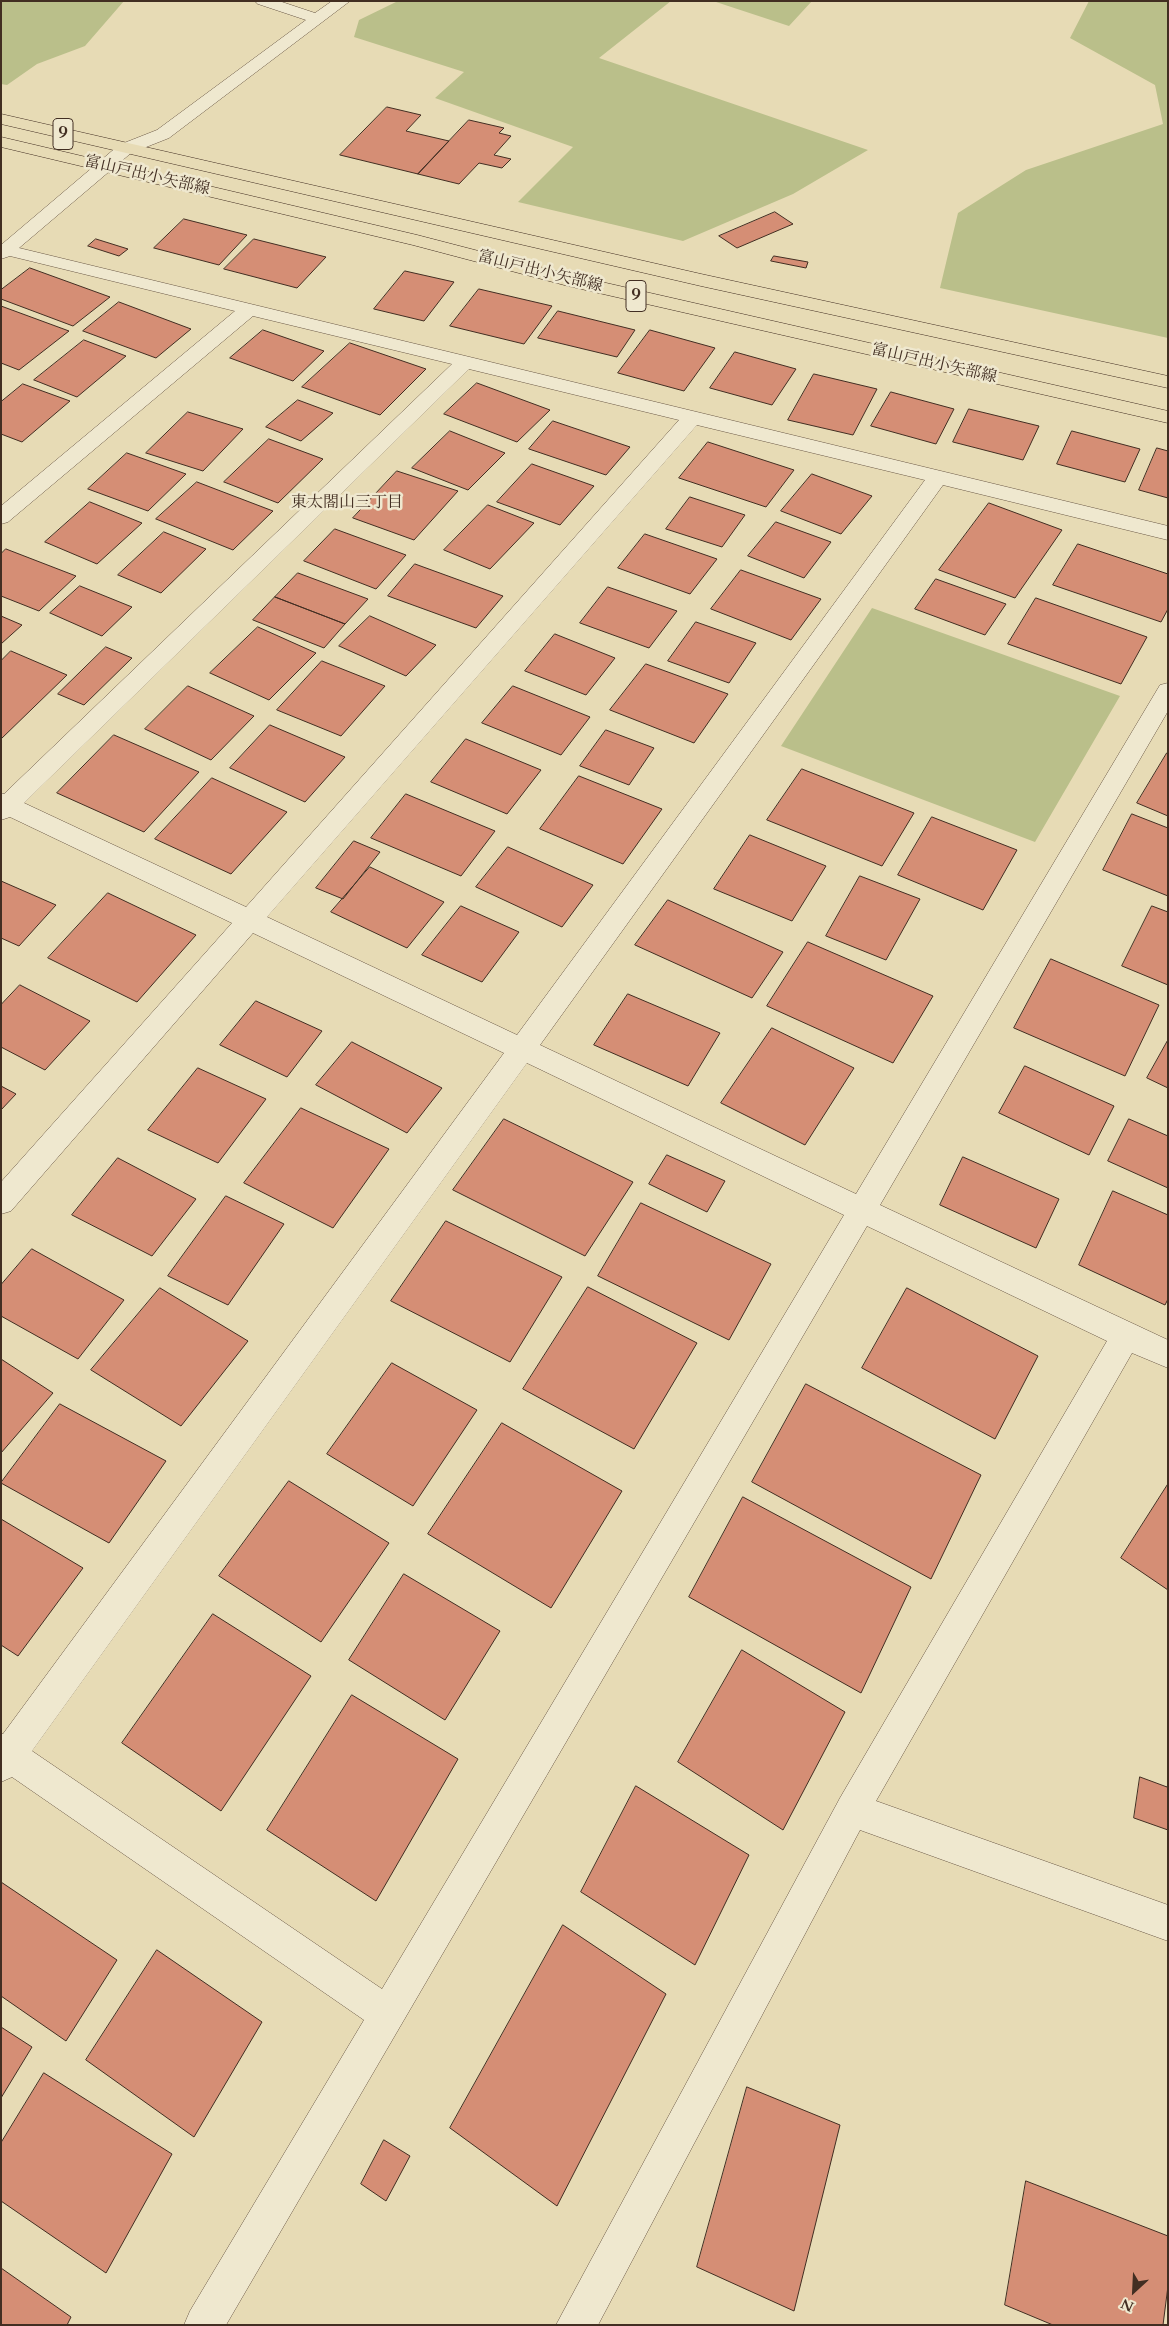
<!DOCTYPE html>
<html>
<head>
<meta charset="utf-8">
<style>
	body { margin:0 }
	#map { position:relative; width:1169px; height:2326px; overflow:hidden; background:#e7dbb5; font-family:Cardo,serif }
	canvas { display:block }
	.frame { position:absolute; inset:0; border:2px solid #422e22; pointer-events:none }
	.north { position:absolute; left:1109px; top:2266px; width:50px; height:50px; -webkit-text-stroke:4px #efe8cf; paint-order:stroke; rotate:205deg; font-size:14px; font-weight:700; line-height:20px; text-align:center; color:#422e22 }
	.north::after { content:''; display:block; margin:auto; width:18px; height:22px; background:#422e22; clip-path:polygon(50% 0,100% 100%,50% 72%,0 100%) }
</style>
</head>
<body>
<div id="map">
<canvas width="1169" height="2326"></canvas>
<div class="frame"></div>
<div class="north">N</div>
</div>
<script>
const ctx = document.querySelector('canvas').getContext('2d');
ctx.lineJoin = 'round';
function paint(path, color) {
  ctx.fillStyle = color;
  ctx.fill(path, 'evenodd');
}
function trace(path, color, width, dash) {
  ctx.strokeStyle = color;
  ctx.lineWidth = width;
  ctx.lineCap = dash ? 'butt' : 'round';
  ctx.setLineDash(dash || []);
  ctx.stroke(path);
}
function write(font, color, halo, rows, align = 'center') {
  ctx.font = font + ' Cardo,"Noto Serif JP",serif';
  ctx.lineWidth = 5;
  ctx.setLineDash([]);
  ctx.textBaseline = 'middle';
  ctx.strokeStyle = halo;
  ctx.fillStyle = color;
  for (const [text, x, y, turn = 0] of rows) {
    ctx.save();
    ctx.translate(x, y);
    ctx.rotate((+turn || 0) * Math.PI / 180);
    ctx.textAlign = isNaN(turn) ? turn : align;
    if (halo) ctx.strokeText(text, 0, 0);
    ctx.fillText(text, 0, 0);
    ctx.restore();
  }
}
paint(new Path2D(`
	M1,1h123l-39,45 -48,18 -30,21 -6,-1z
	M398,1h273l-72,57 269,92 -75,44 -110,47 -165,-39 55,-55 -138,-49 29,-26 -110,-35 5,-17z
	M713,1h99l-23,25z
	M1089,1h79v337l-228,-50 18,-75 68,-43 137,-46 -8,-39 -85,-47z
	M872,608l248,88 -85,146 -254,-96z`), '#babf8a');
const building = new Path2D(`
	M387,107l34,8 -15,16 43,10 -31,33 -78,-19z
	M469,120l35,8 -5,5 12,3 -17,19 17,4 -9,9 -23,-5 -20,21 -41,-10z
	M775,212l18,12 -56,24 -18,-12z
	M184,219l63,16 -28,30 -65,-17z
	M96,239l32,10 -9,7 -31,-10z
	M254,239l72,18 -29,31 -73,-19z
	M774,256l34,6 -2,6 -35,-7z
	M30,268l80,29 -37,29 -72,-27v-9z
	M405,271l49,11 -30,39 -50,-12z
	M479,289l73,17 -28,38 -74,-18z
	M119,302l72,27 -35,29 -73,-27z
	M1,306l68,25 -50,39 -18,-7z
	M558,311l77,19 -18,27 -79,-19z
	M263,330l61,21 -31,30 -63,-23z
	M650,330l65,18 -31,43 -66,-18z
	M84,340l42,16 -49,41 -43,-17z
	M350,343l76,26 -46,46 -78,-28z
	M735,352l61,17 -24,36 -62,-17z
	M814,374l63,15 -24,46 -65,-15z
	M477,383l73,27 -33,32 -73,-28z
	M23,384l47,17 -48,41 -21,-8v-32z
	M891,392l63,17 -18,35 -65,-18z
	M298,400l35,13 -32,28 -35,-14z
	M969,409l70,17 -16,34 -70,-18z
	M188,412l55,17 -40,42 -57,-18z
	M553,421l77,26 -24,28 -77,-26z
	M450,431l55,22 -37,37 -56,-22z
	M1072,431l68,18 -15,33 -68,-18z
	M269,439l54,20 -45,44 -54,-21z
	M708,442l86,28 -28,37 -87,-29z
	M1157,448l11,3v47l-29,-8z
	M127,453l59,21 -38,37 -60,-22z
	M532,464l62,22 -34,39 -63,-23z
	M397,471l61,20 -44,49 -61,-22z
	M812,474l60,22 -31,38 -60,-23z
	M197,482l76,29 -40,39 -77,-31z
	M690,497l55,18 -23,32 -56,-18z
	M90,502l52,21 -45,41 -52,-22z
	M989,503l73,27 -47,68 -76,-28z
	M488,505l46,18 -44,46 -46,-19z
	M776,522l55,20 -27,36 -56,-22z
	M335,529l71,26 -30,34 -72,-28z
	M164,532l42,17 -45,44 -43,-18z
	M645,534l72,25 -27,35 -72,-26z
	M1078,544l90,30v35l-7,13 -108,-37z
	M6,549l70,27 -37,35 -38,-15v-42z
	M415,564l88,32 -27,32 -88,-32z
	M741,570l80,29 -30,41 -80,-31z
	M298,573l70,26 -23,25 -70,-27z
	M936,579l70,25 -21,31 -70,-26z
	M80,586l52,21 -30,29 -52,-23z
	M608,587l69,24 -28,37 -69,-25z
	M275,597l70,27 -21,24 -71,-28z
	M1036,598l111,39 -26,47 -113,-40z
	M1,616l21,9 -21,19z
	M370,616l66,29 -30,31 -67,-30z
	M696,622l60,21 -27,40 -61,-22z
	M258,627l58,26 -47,47 -59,-27z
	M555,634l60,24 -29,37 -61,-24z
	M106,647l26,11 -48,47 -26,-11z
	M11,651l56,24 -66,64v-78z
	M322,661l63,25 -44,50 -64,-26z
	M646,664l82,30 -34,49 -84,-33z
	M188,686l66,30 -43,44 -66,-31z
	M513,686l77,31 -29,38 -79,-32z
	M270,725l75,32 -40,45 -75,-34z
	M606,730l48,18 -25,37 -49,-19z
	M114,735l85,37 -55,60 -87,-39z
	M466,739l75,31 -34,44 -76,-32z
	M1167,753h1v63l-31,-13z
	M802,769l112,44 -32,53 -115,-46z
	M579,776l83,33 -39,55 -83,-35z
	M212,778l75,34 -56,62 -76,-35z
	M406,794l89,37 -34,45 -90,-38z
	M1132,814l36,14v68l-65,-26z
	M932,817l85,33 -34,60 -85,-35z
	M750,835l76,31 -34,55 -78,-32z
	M354,841l26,11 -37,47 -27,-11z
	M508,847l85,38 -31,42 -86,-40z
	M370,867l74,35 -37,46 -76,-36z
	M860,876l60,23 -34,61 -60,-24z
	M1,881l55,24 -37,41 -18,-8z
	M108,893l88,42 -59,67 -89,-44z
	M668,900l115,52 -31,46 -117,-53z
	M461,906l58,26 -37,50 -60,-27z
	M1152,906l16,6v73l-46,-19z
	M808,942l125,54 -40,67 -126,-57z
	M1051,959l108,46 -34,71 -111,-48z
	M20,985l70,36 -45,49 -44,-23v-42z
	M628,994l92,39 -32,53 -94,-41z
	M256,1001l66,30 -35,46 -67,-32z
	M772,1028l82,40 -49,77 -84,-42z
	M1168,1040v48l-21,-10z
	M352,1042l90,46 -35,45 -91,-48z
	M1025,1066l89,40 -25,49 -90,-42z
	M198,1068l68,31 -48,64 -70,-33z
	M1,1086l15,8 -15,16z
	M301,1108l88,41 -56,79 -89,-45z
	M504,1119l129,63 -48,74 -132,-66z
	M1129,1119l39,17v52l-60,-27z
	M667,1155l58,26 -18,31 -58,-28z
	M963,1157l96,42 -23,49 -96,-43z
	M118,1158l78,41 -44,57 -80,-41z
	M1113,1191l55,24v84l-3,6 -86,-40z
	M226,1196l58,28 -56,81 -60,-29z
	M641,1203l130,61 -42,76 -131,-64z
	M446,1221l116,56 -52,85 -119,-61z
	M32,1249l92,51 -46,59 -77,-43v-31z
	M588,1287l109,56 -63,106 -111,-60z
	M160,1288l88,53 -67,85 -90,-56z
	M907,1288l131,68 -43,83 -133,-71z
	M1,1359l52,34 -52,60z
	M392,1363l85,47 -64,96 -86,-52z
	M806,1384l175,91 -50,104 -179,-97z
	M60,1404l106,57 -57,82 -108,-60z
	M502,1423l120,68 -71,117 -123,-74z
	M289,1481l100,62 -68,99 -102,-66z
	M1168,1484v106l-47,-32z
	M743,1497l168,90 -50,106 -172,-96z
	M1,1519l82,49 -65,88 -17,-11z
	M404,1574l96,57 -55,89 -96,-60z
	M213,1614l98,62 -90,135 -99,-68z
	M742,1650l103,62 -62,118 -105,-68z
	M352,1695l106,64 -82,142 -109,-71z
	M1140,1777l27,10 1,-3v46l-34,-12z
	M636,1786l113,69 -54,110 -114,-73z
	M1,1882l116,78 -51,81 -65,-45z
	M563,1925l103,69 -109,212 -107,-78z
	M157,1950l105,72 -68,115 -108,-77z
	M1,2027l31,20 -31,51z
	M44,2073l128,81 -66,119 -105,-72v-58z
	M747,2087l93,38 -46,186 -97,-44z
	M384,2140l26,16 -24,45 -25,-17z
	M1026,2181l142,55v50l-5,39h-110l-48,-20z
	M1,2268l70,49 -4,8h-66z`);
paint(building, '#d58e75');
trace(building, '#422e22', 1);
const minor = new Path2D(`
	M255,1h24l36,12 17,-12h18l-181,137 -38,15 -112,95 1149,278v14l-225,-55 -403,560 316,149 304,-509 8,-2v28l-288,494 288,135v28l-36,-15 -256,448 292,104v36l-308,-111 -262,495h-42l284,-527 267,-457 -240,-115 -641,1099h-42l6,-14 174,-291 -352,-243 -11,5v-49l2,1 501,-681 -251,-120 -242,278 -10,3v-32l231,-259 -222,-106 -9,3v-27l3,1 448,-430 -199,-48 -245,206 -7,2v-18l234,-195 -225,-55 -9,3v-14l118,-100 38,-15 149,-110 -48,-16zM469,369l210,51 -433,487 -222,-104zM697,425l228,55 -408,555 -250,-118zM527,1063l317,152 -462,774 -350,-238z`);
const primary = new Path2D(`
	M1,114l700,160 467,102v12l-467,-102 -700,-162z
	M1,137l416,98 154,40 597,136v12l-600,-137 -155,-41 -412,-98z`);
trace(minor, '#6b5947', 1);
trace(primary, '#422e22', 1);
paint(minor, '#efe8cf');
paint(primary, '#e7dbb5');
write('16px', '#422e22', '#efe8cf', [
	["富山戸出小矢部線",147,176,13],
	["富山戸出小矢部線",540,272,14],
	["富山戸出小矢部線",934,364,13]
]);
write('16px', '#422e22', '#efe8cf', [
	["東太閤山三丁目",347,503]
]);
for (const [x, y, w] of [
	[63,134,20],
	[636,296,20]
]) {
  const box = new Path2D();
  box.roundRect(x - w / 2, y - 15.5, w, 31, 4);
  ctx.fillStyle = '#efe8cf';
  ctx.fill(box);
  trace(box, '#422e22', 1);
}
write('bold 18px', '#422e22', null, [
	["9",63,134],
	["9",636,296]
]);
</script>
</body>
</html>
